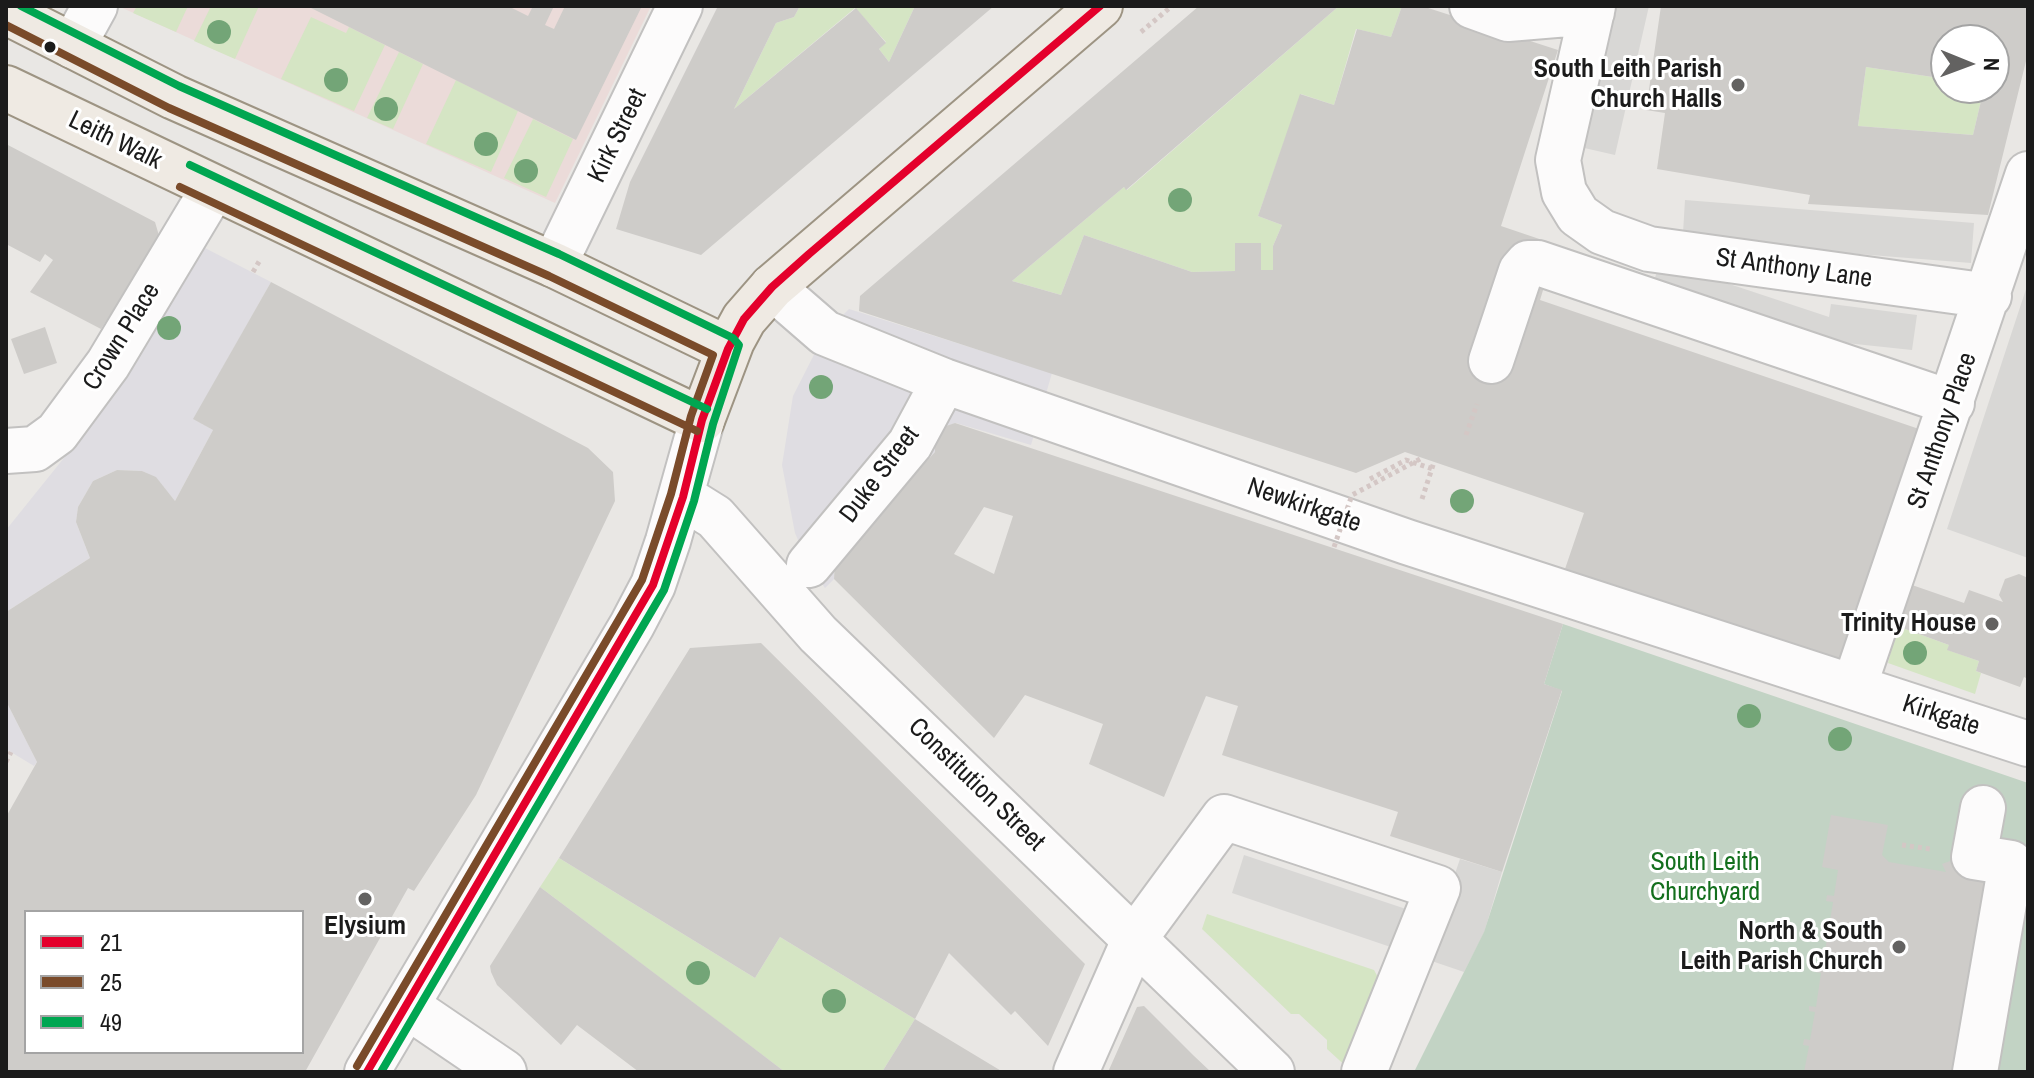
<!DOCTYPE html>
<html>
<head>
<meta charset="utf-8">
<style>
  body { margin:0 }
  #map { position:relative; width:2034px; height:1078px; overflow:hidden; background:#e9e7e4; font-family:"Archivo Narrow",sans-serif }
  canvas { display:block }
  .frame { position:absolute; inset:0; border:8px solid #1b1b1b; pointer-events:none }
  .legend { position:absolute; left:24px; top:910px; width:280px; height:144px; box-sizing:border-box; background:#fff; border:2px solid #a4a4a4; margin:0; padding:10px 14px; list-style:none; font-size:24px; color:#1b1b1b }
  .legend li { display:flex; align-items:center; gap:16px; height:40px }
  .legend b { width:40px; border:2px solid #a4a4a4 }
  .north { position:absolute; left:1930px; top:24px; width:80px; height:80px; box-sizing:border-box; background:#fff; border:2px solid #a4a4a4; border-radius:50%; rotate:91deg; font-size:22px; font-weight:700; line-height:32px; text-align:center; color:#1b1b1b }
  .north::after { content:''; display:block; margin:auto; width:28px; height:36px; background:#636261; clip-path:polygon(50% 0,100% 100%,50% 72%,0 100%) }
</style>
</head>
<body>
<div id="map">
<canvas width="2034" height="1078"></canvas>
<div class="frame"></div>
<ul class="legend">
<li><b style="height:10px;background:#e4002b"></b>21</li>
<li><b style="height:10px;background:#7a4b2a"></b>25</li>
<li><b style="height:10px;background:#00a651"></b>49</li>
</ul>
<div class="north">N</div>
</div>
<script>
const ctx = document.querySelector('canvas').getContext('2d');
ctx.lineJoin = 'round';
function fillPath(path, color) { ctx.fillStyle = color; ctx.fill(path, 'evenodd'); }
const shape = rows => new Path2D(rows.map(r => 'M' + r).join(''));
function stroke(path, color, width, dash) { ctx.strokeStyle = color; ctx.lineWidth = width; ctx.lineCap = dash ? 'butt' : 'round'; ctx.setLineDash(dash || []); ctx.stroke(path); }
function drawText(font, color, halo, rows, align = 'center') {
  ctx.font = font + ' "Archivo Narrow",sans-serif'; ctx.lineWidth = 6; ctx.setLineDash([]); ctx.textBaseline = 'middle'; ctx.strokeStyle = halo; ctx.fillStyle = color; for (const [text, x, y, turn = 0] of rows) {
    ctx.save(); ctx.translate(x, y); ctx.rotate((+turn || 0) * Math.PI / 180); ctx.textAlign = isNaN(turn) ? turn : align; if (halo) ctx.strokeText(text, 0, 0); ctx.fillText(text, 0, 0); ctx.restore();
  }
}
fillPath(shape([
  [1612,6,1649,6,1615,155,1580,147],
  [1685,200,1974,223,1971,263,1745,245,1683,233],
  [1660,261,1829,317,1831,304,1917,315,1912,350,1846,343,1655,278],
  [2028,283,2028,558,1947,529],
  [1244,855,1439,920,1460,859,1502,872,1484,933,1464,972,1232,893]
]), '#d8d7d5');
fillPath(shape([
  [118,6,651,6,555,203]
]), '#ebdbd9');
fillPath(shape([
  [137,6,188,6,176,32,133,13],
  [211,6,259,6,235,59,194,41],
  [800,6,915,6,889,62,879,49,886,42,855,8,734,109,776,23,794,17],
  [1339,6,1402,6,1391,37,1356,29,1334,105,1301,94,1258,216,1282,225,1273,246,1273,270,1261,270,1261,243,1235,243,1235,271,1192,272,1084,235,1061,295,1012,281,1124,187,1127,190],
  [311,17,346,33,349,27,385,45,354,111,281,79],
  [399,52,423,64,393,129,367,118],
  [1866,67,1946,79,1946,88,1984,88,1973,135,1858,126],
  [456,80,518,111,491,172,426,144],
  [533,119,573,139,546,197,504,178],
  [1897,626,1949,645,1948,650,1979,661,1976,671,1981,673,1975,694,1888,663],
  [559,858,755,978,780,937,915,1019,882,1072,785,1072,540,887],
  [1207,914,1374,970,1382,985,1350,1070,1327,1049,1327,1040,1299,1014,1291,1014,1202,929]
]), '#d5e5c4');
fillPath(shape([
  [1563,624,2028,783,2028,1072,1414,1072,1484,932,1562,691,1544,684]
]), '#c2d3c4');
fillPath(shape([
  [205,248,271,282,194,419,213,430,175,501,156,478,142,471,117,470,93,481,78,507,76,522,90,558,6,612,6,530,96,418],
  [849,309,1052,373,1031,445,956,423,943,427,935,439,935,452,835,561,834,579,825,588,809,565,795,533,782,465,793,396,825,333],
  [6,701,37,762,34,766,6,749]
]), '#dfdde2');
fillPath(shape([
  [307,6,508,6,528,16,533,6,554,6,545,25,554,29,565,6,642,6,576,140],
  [718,6,800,6,794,17,776,23,734,109,856,8,886,43,879,49,889,62,915,6,994,6,701,255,616,229,630,182],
  [1199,6,1339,6,1126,190,1124,187,1012,281,1061,295,1084,235,1192,272,1235,271,1235,243,1261,243,1261,270,1273,270,1273,246,1282,225,1258,216,1300,94,1334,105,1357,29,1391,37,1402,6,1422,6,1558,50,1501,226,1846,343,1832,384,1544,287,1540,300,1919,429,1839,663,1565,569,1584,513,1405,452,1356,473,859,311,860,296],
  [1661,6,2028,6,2028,53,1988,215,1808,204,1810,195,1657,169,1665,113,1646,110],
  [1946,40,1994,40,1994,88,1984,88,1973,135,1858,126,1866,67,1946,79],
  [6,144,155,222,160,239,101,329,30,292,53,260,45,254,40,262,6,244],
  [271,282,588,448,613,472,615,501,476,795,414,891,408,888,305,1072,6,1072,6,817,37,762,6,701,6,612,90,558,76,522,78,507,93,481,117,470,142,471,156,477,175,501,213,430,193,419],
  [26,912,302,912,302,1052,26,1052],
  [45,327,57,363,24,374,11,339],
  [955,423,1563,624,1544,684,1562,690,1502,872,1390,836,1398,812,1222,755,1238,706,1206,696,1164,797,1089,764,1103,724,1025,695,994,738,834,579,835,561,935,452,935,439,943,427],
  [984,507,1013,516,994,574,954,554],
  [2019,574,2028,578,2028,679,2024,677,2020,687,1976,671,1979,661,1947,650,1949,645,1897,626,1912,585,1964,603,1969,590,2003,602,1999,595,2005,579],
  [761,643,1085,964,1048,1046,1015,1011,1011,1015,949,953,915,1019,780,937,755,978,559,858,690,648],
  [1831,815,1888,825,1882,855,1889,862,1946,872,1942,864,1950,861,1954,870,1986,876,1985,925,1978,917,1972,956,1979,957,1978,964,1971,963,1966,992,1973,993,1972,1000,1965,999,1961,1028,1962,1072,1804,1072,1809,1046,1803,1045,1804,1039,1810,1040,1815,1012,1809,1011,1809,1006,1816,1007,1821,973,1815,972,1816,967,1822,968,1827,939,1820,938,1822,932,1828,933,1833,902,1826,901,1827,895,1834,896,1838,870,1822,867],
  [540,887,726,1027,785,1072,639,1072,577,1025,561,1045,497,985,491,972,490,966],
  [1144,1006,1193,1055,1211,1072,1108,1072,1137,1007],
  [915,1019,1003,1072,882,1072]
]), '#ceccc9');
const minor = shape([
  [1472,6,1508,19,1592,12],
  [1593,6,1558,160,1564,192,1578,215,1602,232,1649,249,1989,296],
  [73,46,95,6],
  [554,265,680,6],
  [772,287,825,333,944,381,1407,542,2028,744],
  [1491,361,1521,271,1528,263,1538,263,1952,403],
  [6,451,35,449,57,433,108,364,213,189],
  [683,497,715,517,818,634,1272,1072],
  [809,565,910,444,944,381],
  [1854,687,2028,174],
  [407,1006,504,1072],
  [367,1072,632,625,653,585,668,541,702,420],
  [1076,1072,1135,938,1224,817,1438,888,1364,1072],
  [1975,1072,2011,863,1974,857,1983,808]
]);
const major = shape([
  [6,12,174,97,554,265,728,349],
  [6,88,702,420,732,341,744,319,772,287,1100,6]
]);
stroke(minor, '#c2c1c0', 48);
stroke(major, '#9d9483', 48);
stroke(shape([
  [1141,32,1172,6],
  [253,272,260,260],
  [1466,435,1477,404],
  [1370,479,1406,460,1433,469],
  [1422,499,1434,462],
  [6,762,11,752],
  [1902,845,1930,849]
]), '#d4c7c5', 5, [4, 4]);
stroke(minor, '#fcfbfb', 44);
stroke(major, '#efeae3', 44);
stroke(shape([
  [1334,547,1352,495,1422,458]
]), '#d4c7c5', 5, [4, 4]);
stroke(shape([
  [367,1072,653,585,683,497,702,420,728,349,744,319,772,287,809,254,1100,6]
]), '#e4002b', 8);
stroke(shape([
  [6,25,169,108,549,276,713,355,691,416,671,494,642,580,357,1066],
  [180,187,697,431]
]), '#7a4b2a', 8);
stroke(shape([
  [21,6,179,86,559,254,733,338,739,345,713,424,694,501,664,590,381,1072],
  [190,165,707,409]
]), '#00a651', 8);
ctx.fillStyle = '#73a577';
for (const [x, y] of [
  [219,32],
  [336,80],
  [386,109],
  [486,144],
  [526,171],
  [1180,200],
  [169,328],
  [821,387],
  [1462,501],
  [1915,653],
  [1749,716],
  [1840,739],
  [698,973],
  [834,1001]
]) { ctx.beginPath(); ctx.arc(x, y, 12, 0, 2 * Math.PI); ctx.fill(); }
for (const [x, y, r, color] of [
  [50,47,7,"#1b1b1b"],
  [1738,85,8,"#636261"],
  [1992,624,8,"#636261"],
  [365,899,8,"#636261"],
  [1899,947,8,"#636261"]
]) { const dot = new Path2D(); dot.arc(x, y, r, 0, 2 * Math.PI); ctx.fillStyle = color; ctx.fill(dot); stroke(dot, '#fff', 3); }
drawText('bold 26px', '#1b1b1b', '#fff', [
  ["South Leith Parish",1722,70],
  ["Church Halls",1722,100],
  ["Trinity House",1976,624],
  ["Elysium",365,927,"center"],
  ["North & South",1883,932],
  ["Leith Parish Church",1883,962]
], 'right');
drawText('26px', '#1b1b1b', '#fff', [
  ["Kirk Street",618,136,-64],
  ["Leith Walk",115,141,26],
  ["St Anthony Lane",1794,269,8],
  ["Crown Place",122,337,-58],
  ["St Anthony Place",1943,431,-71],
  ["Duke Street",880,475,-53],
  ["Newkirkgate",1304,506,19],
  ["Kirkgate",1941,716,18],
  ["Constitution Street",976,785,44]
]);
drawText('26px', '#136f1d', '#fff', [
  ["South Leith",1705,863],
  ["Churchyard",1705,893]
]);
</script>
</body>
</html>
